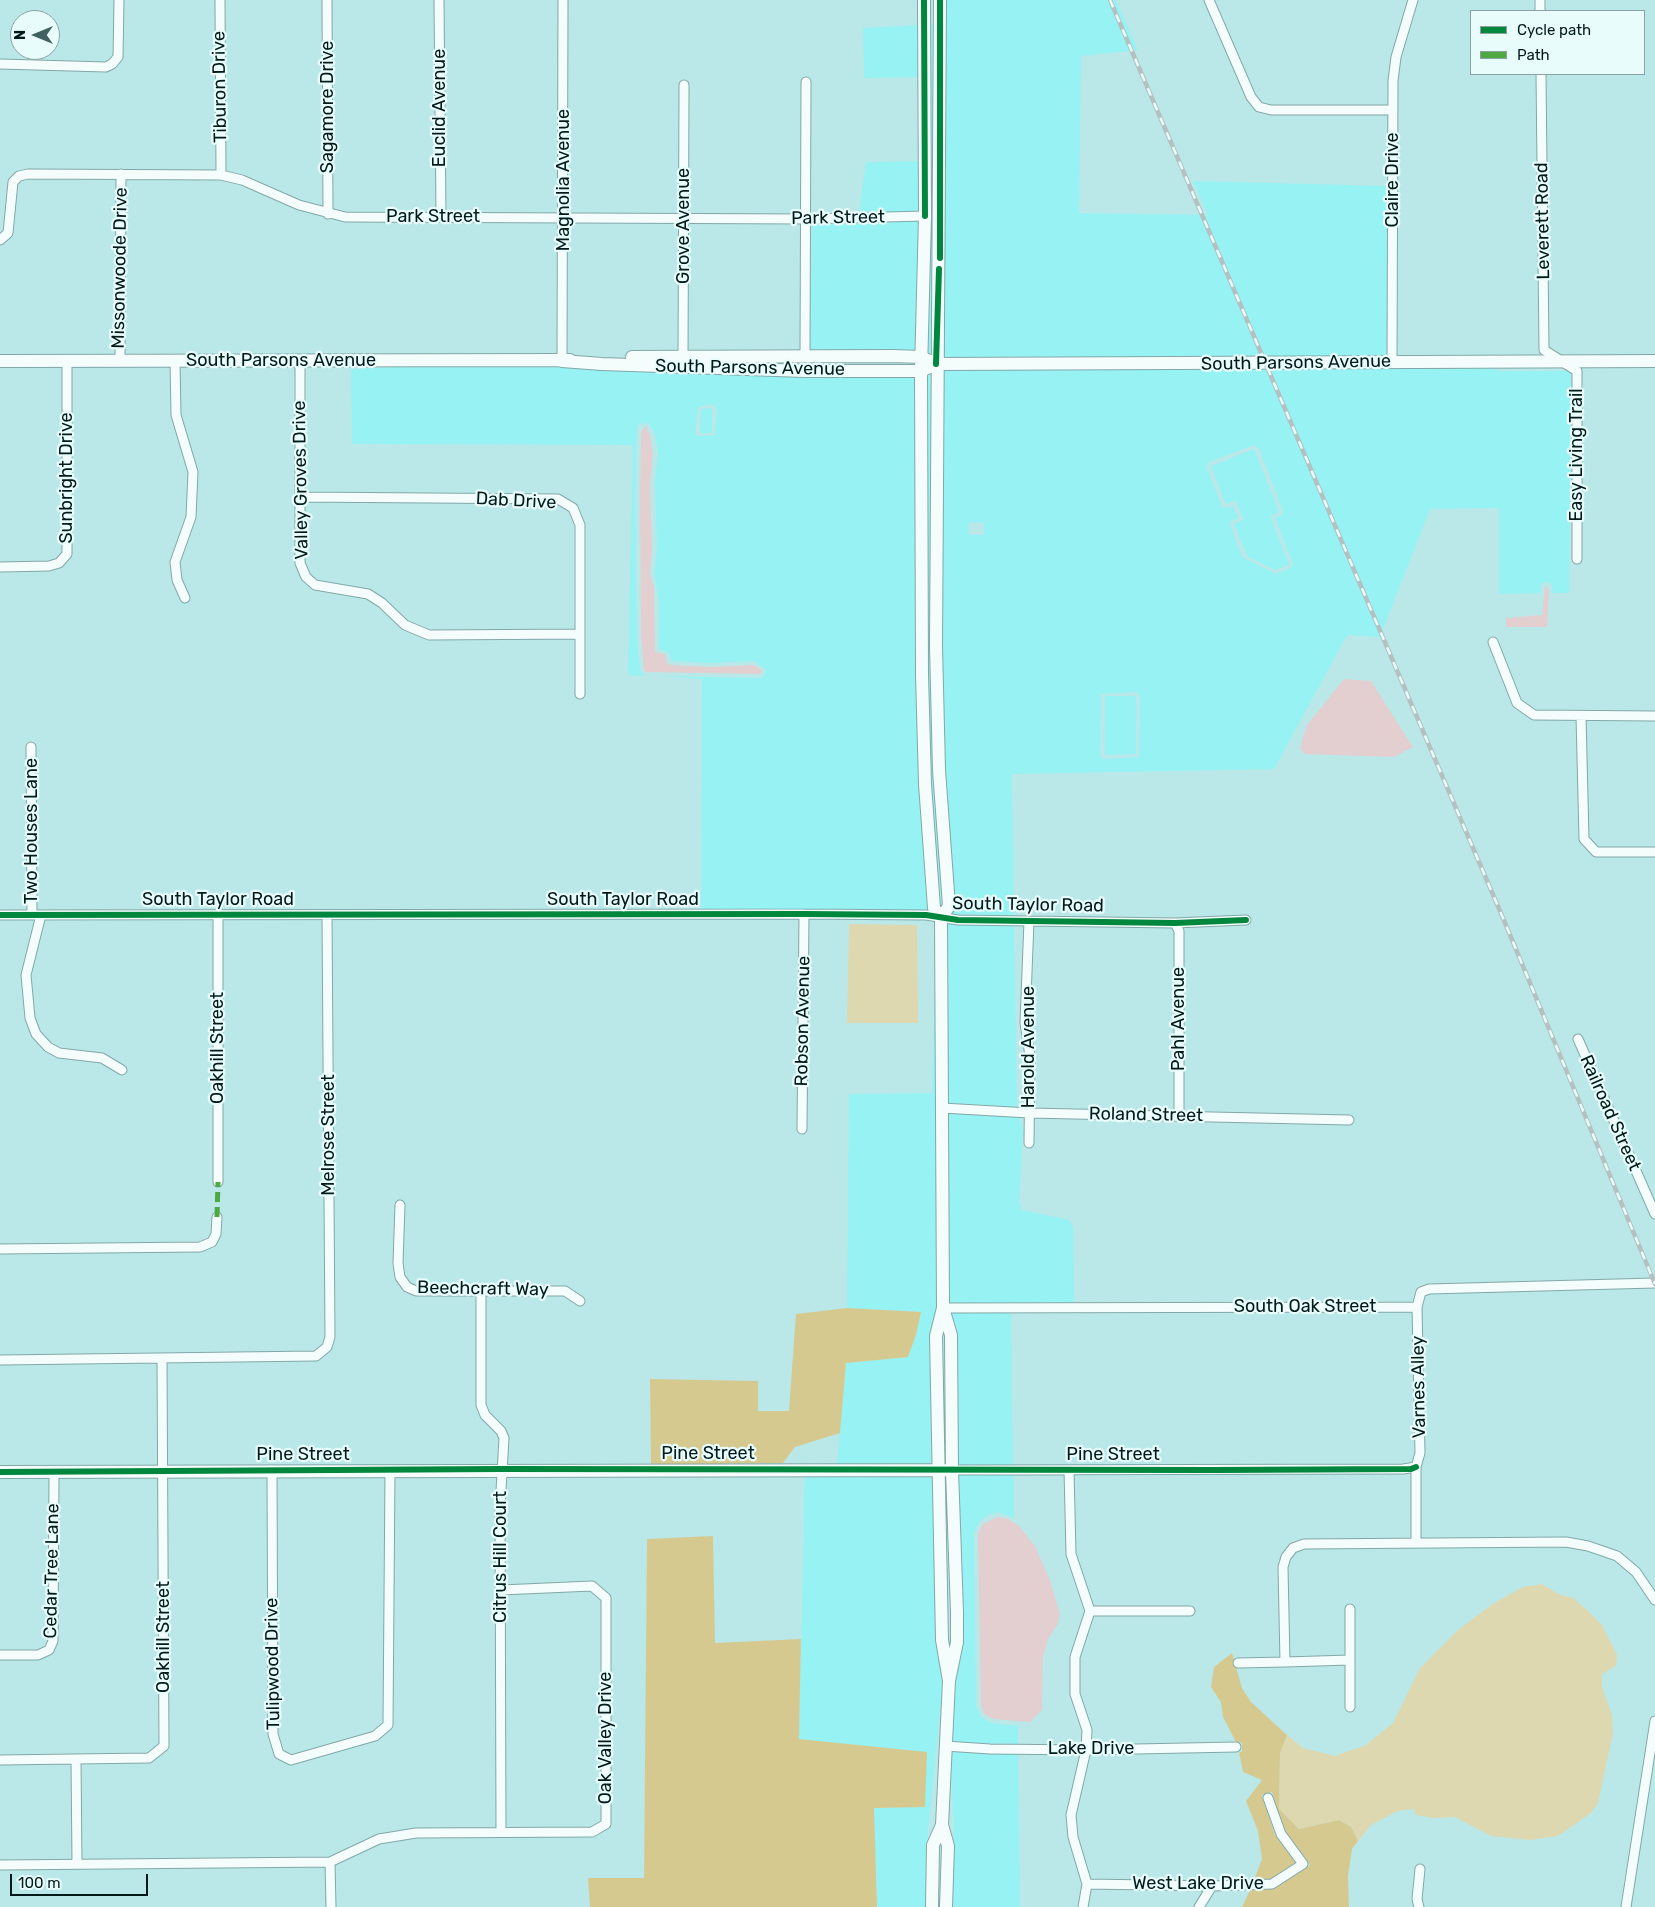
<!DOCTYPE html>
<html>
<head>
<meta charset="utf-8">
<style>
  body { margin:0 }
  #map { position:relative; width:1655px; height:1907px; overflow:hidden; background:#bae8e8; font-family:Rubik,sans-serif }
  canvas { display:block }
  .legend { position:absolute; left:1470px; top:10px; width:175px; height:65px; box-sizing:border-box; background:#e8fcfc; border:1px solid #8ca2a2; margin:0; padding:6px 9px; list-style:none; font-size:15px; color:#021a1a }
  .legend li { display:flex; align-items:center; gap:10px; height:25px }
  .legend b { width:25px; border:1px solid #8ca2a2 }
  .north { position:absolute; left:10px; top:10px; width:50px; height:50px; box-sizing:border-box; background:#e8fcfc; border:1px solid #8ca2a2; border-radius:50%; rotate:270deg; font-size:14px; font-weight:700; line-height:20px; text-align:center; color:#021a1a }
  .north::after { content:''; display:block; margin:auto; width:18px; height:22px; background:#426262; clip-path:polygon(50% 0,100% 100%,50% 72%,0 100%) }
  .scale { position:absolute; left:10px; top:1874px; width:138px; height:22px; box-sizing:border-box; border:2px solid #021a1a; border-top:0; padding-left:6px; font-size:15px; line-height:18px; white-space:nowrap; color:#021a1a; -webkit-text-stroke:4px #e8fcfc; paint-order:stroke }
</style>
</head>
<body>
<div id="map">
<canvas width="1655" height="1907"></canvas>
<ul class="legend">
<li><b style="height:6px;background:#00873e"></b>Cycle path</li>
<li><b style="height:6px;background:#4fa942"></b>Path</li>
</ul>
<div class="north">N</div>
<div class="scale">100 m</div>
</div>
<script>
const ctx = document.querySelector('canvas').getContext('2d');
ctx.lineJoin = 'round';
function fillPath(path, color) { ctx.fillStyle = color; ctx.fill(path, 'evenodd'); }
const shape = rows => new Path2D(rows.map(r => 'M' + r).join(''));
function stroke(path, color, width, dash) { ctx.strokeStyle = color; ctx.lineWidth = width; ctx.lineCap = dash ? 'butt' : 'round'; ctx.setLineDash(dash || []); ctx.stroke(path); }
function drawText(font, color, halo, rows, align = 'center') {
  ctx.font = font + ' Rubik,sans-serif'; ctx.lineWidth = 4.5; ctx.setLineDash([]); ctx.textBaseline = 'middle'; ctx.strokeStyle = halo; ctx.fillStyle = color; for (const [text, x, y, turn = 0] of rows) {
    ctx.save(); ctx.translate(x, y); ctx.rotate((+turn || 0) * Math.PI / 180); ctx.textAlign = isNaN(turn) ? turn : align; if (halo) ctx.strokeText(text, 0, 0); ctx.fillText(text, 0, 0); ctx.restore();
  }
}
fillPath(shape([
  [945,0,1116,0,1138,50,1081,56,1079,213,1208,215,1193,181,1387,186,1387,357,942,359,945,214],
  [934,23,934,269,931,356,927,354,929,24],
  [919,25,919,77,864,78,863,28],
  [919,161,919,212,859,213,866,162],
  [919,221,916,352,810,351,812,224],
  [445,365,557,365,916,375,930,910,701,910,702,679,659,676,760,678,764,676,766,670,754,661,709,663,672,661,668,652,659,649,659,602,654,573,657,549,655,482,658,454,655,434,648,423,639,424,637,431,635,498,637,638,640,670,645,676,628,675,633,445,352,444,351,369],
  [711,404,717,408,715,435,697,436,695,433,698,407],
  [1485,366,1500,371,1567,371,1571,373,1569,593,1553,593,1552,585,1548,582,1542,583,1540,593,1499,594,1499,508,1430,509,1380,637,1347,635,1274,769,1012,774,1014,916,950,914,954,905,945,770,942,676,942,369,1265,369],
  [1254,445,1259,448,1283,511,1282,515,1275,518,1293,564,1291,568,1276,574,1242,557,1230,525,1231,521,1238,518,1233,506,1226,508,1222,507,1206,466,1209,462],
  [971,522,984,523,984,535,969,535,968,525],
  [1136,692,1140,696,1139,757,1103,759,1100,755,1101,694],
  [931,371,931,672,943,904,941,908,931,784,928,674,926,373],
  [712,408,712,433,700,433,701,409],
  [1254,449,1279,512,1270,516,1289,565,1275,570,1247,556,1234,524,1244,520,1236,500,1226,504,1211,466],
  [1105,696,1136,696,1136,754,1105,755],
  [936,922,938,1308,930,1336,932,1465,837,1465,846,1363,908,1357,916,1335,921,1312,847,1308,849,1094,932,1093],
  [947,923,1014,926,1017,1107,948,1103],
  [948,1113,1020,1117,1023,1132,1019,1202,1022,1210,1069,1220,1073,1227,1074,1302,949,1303],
  [950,1312,1011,1312,1013,1466,957,1466],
  [805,1474,932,1475,936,1578,943,1681,928,1830,926,1907,877,1907,874,1808,925,1807,799,1739],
  [957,1475,1014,1475,1014,1518,998,1512,988,1515,979,1522,974,1533,976,1705,981,1717,991,1723,1018,1726,1018,1744,951,1742],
  [950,1751,1018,1754,1020,1907,952,1907,954,1830]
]), '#97f2f3');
fillPath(shape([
  [849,924,917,925,918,1023,847,1023],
  [1542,1584,1558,1594,1573,1598,1588,1611,1602,1625,1617,1655,1616,1666,1602,1674,1602,1687,1612,1715,1613,1733,1598,1803,1591,1813,1558,1836,1530,1840,1491,1836,1455,1817,1432,1818,1416,1815,1414,1809,1398,1811,1371,1825,1358,1841,1351,1827,1339,1820,1299,1829,1279,1809,1280,1753,1287,1735,1303,1748,1335,1756,1366,1745,1393,1723,1420,1668,1458,1630,1494,1603,1523,1587]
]), '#ded8b1');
fillPath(shape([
  [847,1308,921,1312,916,1335,908,1357,846,1363,840,1433,795,1447,783,1463,651,1465,650,1379,758,1381,758,1411,789,1411,796,1314],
  [713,1536,715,1643,801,1639,799,1739,927,1752,925,1807,874,1808,877,1907,590,1907,588,1878,644,1878,647,1539],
  [1232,1653,1242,1688,1251,1702,1287,1735,1280,1753,1279,1809,1299,1829,1339,1820,1351,1827,1358,1841,1352,1849,1348,1876,1349,1907,1242,1907,1250,1890,1275,1888,1310,1865,1285,1832,1272,1792,1262,1795,1275,1835,1296,1863,1270,1880,1254,1880,1262,1859,1258,1831,1246,1801,1262,1780,1243,1772,1239,1752,1242,1752,1242,1743,1236,1742,1223,1717,1221,1702,1211,1687,1214,1667]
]), '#d6c990');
fillPath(shape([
  [646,426,650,436,653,455,650,483,652,549,650,574,654,588,655,652,665,654,667,663,671,665,709,667,754,665,762,670,760,674,646,672,644,670,641,638,640,499,641,431],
  [1545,586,1549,589,1547,627,1506,627,1506,618,1542,615],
  [1344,679,1371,681,1413,747,1394,757,1304,754,1300,748,1307,725],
  [997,1517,1006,1518,1018,1525,1035,1546,1050,1580,1060,1614,1058,1624,1049,1637,1043,1657,1042,1710,1030,1722,993,1719,984,1714,981,1705,978,1533,983,1524]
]), '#e3cfd0');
const street = shape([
  [220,0,221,175],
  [327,0,328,214],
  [439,0,441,217],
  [1209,0,1251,97,1259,107,1271,110,1393,110],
  [1540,0,1540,11],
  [0,64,106,67,112,64,118,57,119,0],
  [1541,74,1544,350,1577,371,1577,559],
  [0,240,8,233,13,182,19,176,28,174,221,175,242,180,299,205,345,217,806,219,925,216],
  [805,355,806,82],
  [120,361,121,174],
  [175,361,176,415,193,472,191,517,175,562,177,580,185,598],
  [300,361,300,563,306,577,315,585,368,594,382,603,405,625,429,635,580,634],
  [562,361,563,0],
  [683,362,684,85],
  [1392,362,1393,81,1396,57,1413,0],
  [299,497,558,499,573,508,580,525,580,694],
  [0,567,49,566,59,563,67,554,67,361],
  [1493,642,1517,703,1534,715,1655,716],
  [1581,716,1584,839,1596,852,1655,852],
  [31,747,32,915],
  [0,915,804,914,926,915,958,920,1029,921,1175,923,1246,920],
  [41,915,26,975,30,1018,36,1034,48,1047,59,1053,102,1058,122,1070],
  [218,915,218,1182],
  [1175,923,1179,931,1179,1115],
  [1578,1039,1655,1214],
  [942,1108,1029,1113,1349,1120],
  [802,1129,804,914],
  [1029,1143,1030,1056,1025,1023,1029,921],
  [400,1205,398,1263,400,1277,407,1287,416,1291,565,1291,580,1301],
  [0,1249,200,1247,212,1242,216,1234,217,1217],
  [481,1291,481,1405,485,1415,501,1431,504,1438,500,1508,501,1831],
  [943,1308,1417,1307],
  [0,1360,316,1356,327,1347,330,1337,327,915],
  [272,1470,273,1734,279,1754,291,1760,375,1736,388,1725,390,1470],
  [952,1470,1403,1469,1416,1467],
  [1069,1470,1071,1554,1090,1611,1075,1657,1075,1694,1087,1730,1086,1750,1071,1815,1073,1837,1087,1884,1083,1907],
  [1416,1542,1416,1467,1420,1453,1417,1307,1421,1292,1429,1289,1655,1283],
  [1350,1609,1350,1660,1285,1662,1283,1567,1286,1557,1293,1548,1304,1544,1566,1542,1588,1546,1617,1556,1636,1572,1655,1600],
  [1090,1611,1190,1611],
  [0,1655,38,1655,49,1650,53,1641,54,1472],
  [1238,1663,1285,1662],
  [1350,1707,1350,1660],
  [945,1746,990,1749,1086,1750,1236,1747],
  [0,1760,149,1758,164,1746,162,1358],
  [76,1760,77,1864],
  [330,1862,331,1907],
  [0,1865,330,1862,379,1839,416,1833,592,1832,606,1824,606,1598,592,1586,501,1590],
  [1087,1884,1212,1886,1272,1884,1303,1864,1281,1834,1268,1798],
  [1199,1907,1212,1886],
  [1419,1907,1417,1899,1420,1869],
  [1626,1907,1655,1721]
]);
const secondary = shape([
  [924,0,925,216,921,371,922,675,925,784,934,908,941,918],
  [940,0,936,646,939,770,949,906,941,918,943,1308,936,1336,942,1640,949,1681],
  [632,357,893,356,921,357,936,364],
  [0,361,570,360],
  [562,361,602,364,805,371,921,371,936,364,1655,361],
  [943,1308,951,1335,952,1470,957,1612,957,1642,949,1681,942,1825,948,1846,946,1907],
  [0,1472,952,1470],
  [932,1907,933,1845,942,1825]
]);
stroke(street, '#82a8a8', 11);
stroke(secondary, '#82a8a8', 14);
stroke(street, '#f5fcfc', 9);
stroke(secondary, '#f5fcfc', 12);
const rail = shape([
  [1110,0,1503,918,1655,1284]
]);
stroke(rail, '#b5c0c0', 4.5);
stroke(rail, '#e8fcfc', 2.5, [8]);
stroke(shape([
  [217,1217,218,1182]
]), '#4fa942', 5, [10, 5]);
stroke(shape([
  [924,0,925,216],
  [940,0,940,258],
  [936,364,939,269],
  [0,915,804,914,926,915,958,920,1029,921,1175,923,1246,920],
  [0,1472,501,1469,1215,1470,1411,1469,1416,1467]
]), '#00873e', 6);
drawText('18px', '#021a1a', '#e8fcfc', [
  ["Tiburon Drive",220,87,-91],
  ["Sagamore Drive",328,107,-90],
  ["Euclid Avenue",440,108,-90],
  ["Magnolia Avenue",564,180,-90],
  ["Claire Drive",1393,180,-90],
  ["Park Street",433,217],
  ["Park Street",838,218,-1],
  ["Leverett Road",1543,221,-91],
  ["Grove Avenue",684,226,-90],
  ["Missonwoode Drive",120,268,-89],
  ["South Parsons Avenue",281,361],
  ["South Parsons Avenue",1296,363,-1],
  ["South Parsons Avenue",750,368,1],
  ["Easy Living Trail",1577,455,-90],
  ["Sunbright Drive",67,478,-90],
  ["Valley Groves Drive",301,480,-91],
  ["Dab Drive",516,501,3],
  ["Two Houses Lane",32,831,-90],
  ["South Taylor Road",218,900],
  ["South Taylor Road",623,900],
  ["South Taylor Road",1028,905,1],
  ["Pahl Avenue",1179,1019,-90],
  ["Robson Avenue",803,1021,-89],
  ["Harold Avenue",1029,1047,-90],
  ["Oakhill Street",218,1048,-90],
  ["Railroad Street",1610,1113,66],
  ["Roland Street",1146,1115,1],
  ["Melrose Street",329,1135,-90],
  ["Beechcraft Way",483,1289,1],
  ["South Oak Street",1305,1307],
  ["Varnes Alley",1419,1387,-91],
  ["Pine Street",708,1454],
  ["Pine Street",303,1455],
  ["Pine Street",1113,1455],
  ["Citrus Hill Court",501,1557,-90],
  ["Cedar Tree Lane",52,1571,-89],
  ["Oakhill Street",164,1637,-90],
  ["Tulipwood Drive",273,1664,-91],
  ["Oak Valley Drive",606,1738,-90],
  ["Lake Drive",1091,1749],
  ["West Lake Drive",1198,1884]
]);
</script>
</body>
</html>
